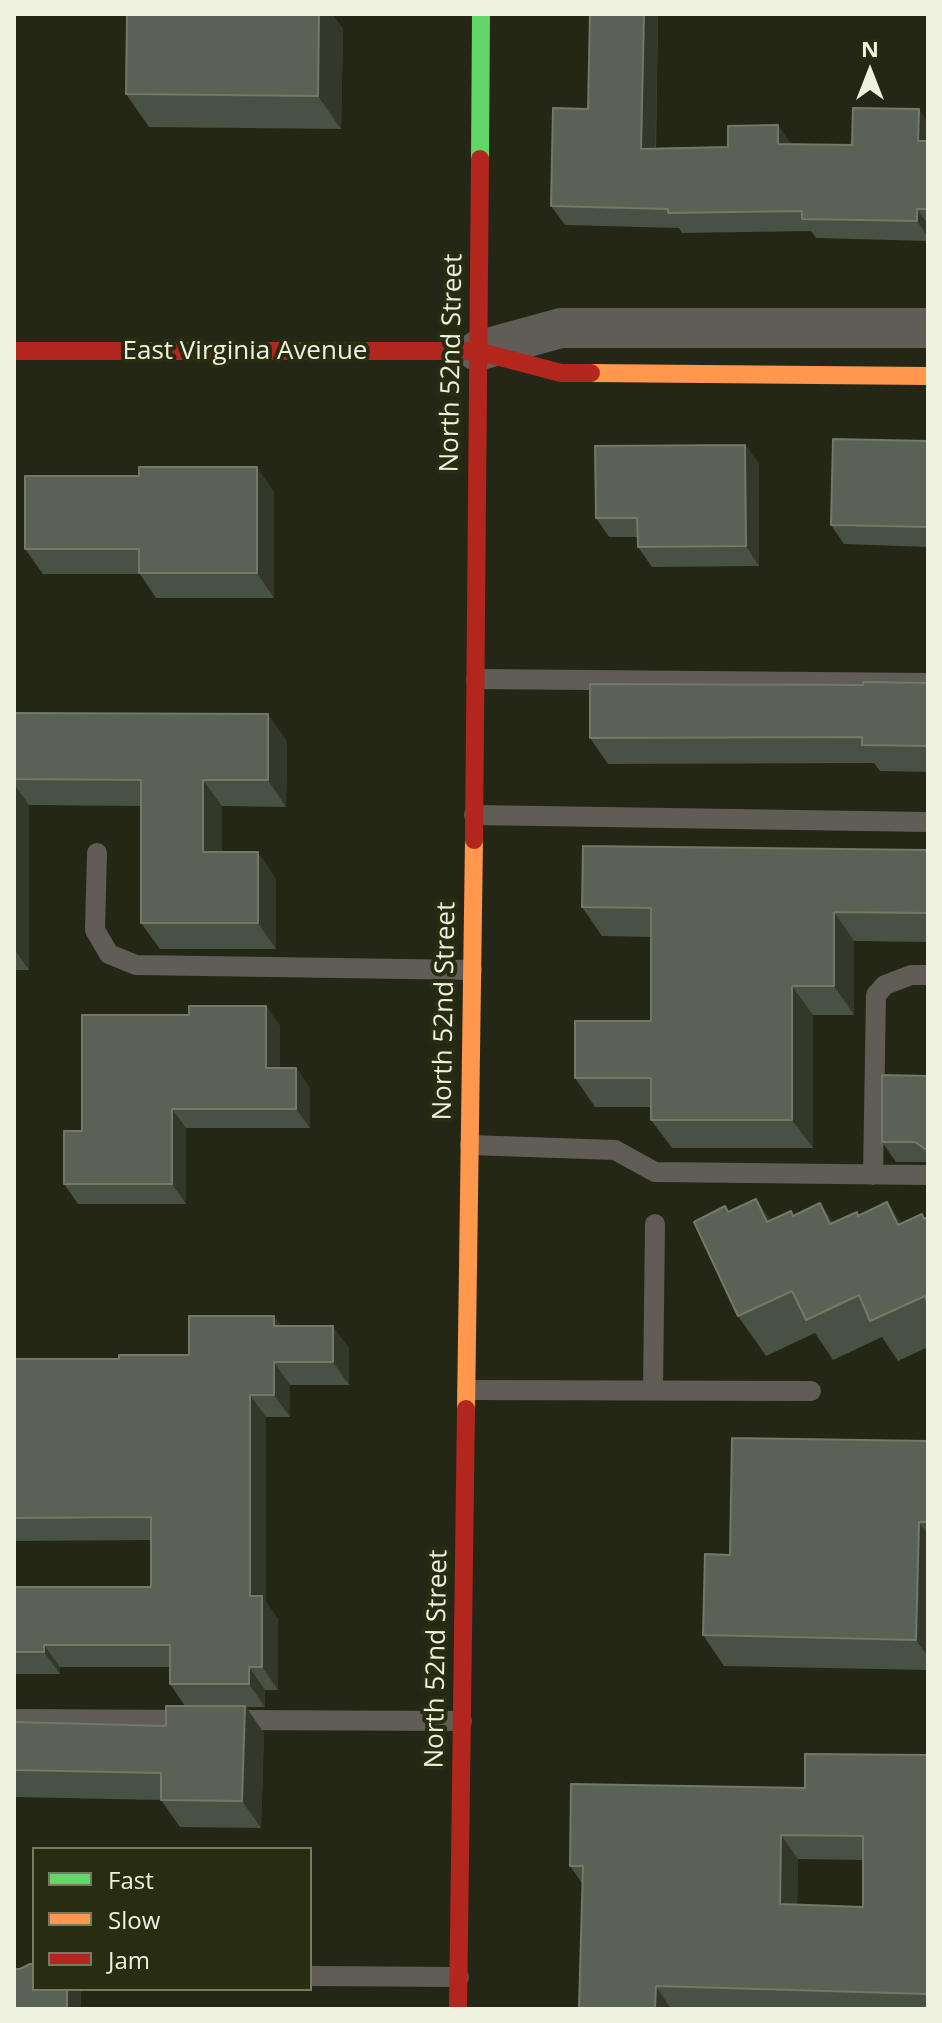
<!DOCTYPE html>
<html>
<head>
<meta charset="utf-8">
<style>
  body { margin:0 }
  #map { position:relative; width:942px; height:2023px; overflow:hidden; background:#242616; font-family:"Open Sans",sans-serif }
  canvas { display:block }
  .frame { position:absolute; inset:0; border:16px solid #eef1e0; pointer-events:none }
  .legend { position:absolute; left:32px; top:1847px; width:280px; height:144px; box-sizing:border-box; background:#282c10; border:2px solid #777b63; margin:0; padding:10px 14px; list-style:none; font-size:24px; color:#eef1e0 }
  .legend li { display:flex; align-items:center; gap:16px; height:40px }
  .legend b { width:40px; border:2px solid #777b63 }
  .north { position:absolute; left:830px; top:32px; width:80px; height:80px; -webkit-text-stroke:6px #282c10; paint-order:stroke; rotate:0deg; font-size:22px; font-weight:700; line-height:32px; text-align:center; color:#eef1e0 }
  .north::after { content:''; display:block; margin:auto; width:28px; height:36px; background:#eef1e0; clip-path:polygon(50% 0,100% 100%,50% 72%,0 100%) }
</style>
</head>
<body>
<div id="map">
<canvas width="942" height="2023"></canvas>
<div class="frame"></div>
<ul class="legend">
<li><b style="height:10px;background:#63d668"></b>Fast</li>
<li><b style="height:10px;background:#ff974d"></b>Slow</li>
<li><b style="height:10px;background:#b3261e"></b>Jam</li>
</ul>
<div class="north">N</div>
</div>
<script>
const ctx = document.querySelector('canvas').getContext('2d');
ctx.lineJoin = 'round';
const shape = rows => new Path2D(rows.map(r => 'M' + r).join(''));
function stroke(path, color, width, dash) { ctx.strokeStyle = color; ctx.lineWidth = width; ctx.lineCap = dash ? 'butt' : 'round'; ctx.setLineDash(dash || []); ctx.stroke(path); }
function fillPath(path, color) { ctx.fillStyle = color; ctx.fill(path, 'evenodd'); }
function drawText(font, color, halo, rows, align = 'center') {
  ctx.font = font + ' "Open Sans",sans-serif'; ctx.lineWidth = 8; ctx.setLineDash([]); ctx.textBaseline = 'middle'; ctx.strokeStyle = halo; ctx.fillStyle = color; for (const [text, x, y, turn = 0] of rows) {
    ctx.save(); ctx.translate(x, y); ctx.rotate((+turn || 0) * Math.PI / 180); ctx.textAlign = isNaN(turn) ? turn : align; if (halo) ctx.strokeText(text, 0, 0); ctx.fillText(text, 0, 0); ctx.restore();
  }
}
stroke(shape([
  [476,679,928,683],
  [474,815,928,822],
  [97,853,95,930,109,954,136,965,472,970],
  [470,1145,615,1150,655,1172,928,1175],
  [873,1175,876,995,885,985,911,975,928,975],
  [467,1390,811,1391],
  [653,1390,655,1224],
  [14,1719,194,1720],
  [230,1720,462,1721],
  [310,1976,459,1977]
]), '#5f5d55', 20);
stroke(shape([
  [477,351,561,328,928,328]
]), '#5f5d55', 40);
stroke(shape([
  [480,159,481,14]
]), '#63d668', 18);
stroke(shape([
  [591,373,928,376],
  [466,1409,474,840]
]), '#ff974d', 18);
stroke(shape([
  [14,351,477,351,561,373,591,373],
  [474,840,480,159],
  [458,2009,466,1409]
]), '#b3261e', 18);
fillPath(shape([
  [127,14,332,14,343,29,341,129,149,127,126,94],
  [658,14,656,148,728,147,791,144,852,145,928,122,928,241,816,238,811,231,682,233,679,228,565,225,551,206,588,109],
  [928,441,928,547,844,544,831,525],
  [745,445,759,464,759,566,652,567,638,547,638,537,609,537,596,518],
  [274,492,274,598,156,598,140,574,43,574,25,549],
  [928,683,928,772,880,771,874,763,608,764,590,738,863,685],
  [14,713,287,741,286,807,222,806,222,852,276,879,276,949,160,949,141,923,141,806,29,805,29,970,14,970],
  [928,850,928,942,854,941,854,1015,813,1015,813,1148,672,1148,651,1120,651,1107,595,1107,575,1078,651,1021,651,937,602,936,582,907],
  [266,1006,280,1026,280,1068,296,1068,310,1088,310,1128,186,1128,186,1204,78,1204,64,1184,189,1015],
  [928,1076,928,1162,896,1162,882,1142],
  [729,1211,771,1220,791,1211,794,1216,834,1222,857,1212,859,1216,902,1223,928,1217,928,1347,898,1361,882,1337,833,1360,815,1333,766,1356,738,1316],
  [281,1326,349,1348,349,1385,290,1385,290,1417,266,1417,266,1602,278,1619,278,1690,265,1690,265,1707,246,1707,264,1733,261,1828,180,1827,161,1800,14,1797,14,1722,166,1726,185,1706,170,1684,170,1667,60,1667,60,1674,14,1674,14,1587,151,1587,151,1540,14,1541,14,1359,119,1359,189,1355],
  [928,1441,928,1670,724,1666,703,1635,730,1555],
  [928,1755,928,2009,579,2009,582,1883,570,1866,805,1788],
  [798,1859,863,1860,863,1907,797,1905]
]), '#495044');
fillPath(shape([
  [319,14,332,14,343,29,341,129,318,96],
  [644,14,658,14,655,168,641,149],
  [919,109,928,122,928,155,918,141],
  [778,125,792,145,778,144],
  [917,209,928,224,928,237,917,221],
  [745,445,759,464,759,566,746,546],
  [257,467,274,492,274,598,257,573],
  [268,714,287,741,286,807,268,780],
  [203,780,222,806,222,879,203,852],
  [14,784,29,805,29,970,14,949],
  [258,852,276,879,276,949,258,923],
  [834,912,854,941,854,1015,834,986],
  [792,986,813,1015,813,1148,792,1120],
  [266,1006,280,1026,280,1088,266,1068],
  [296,1068,310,1088,310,1128,296,1109],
  [172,1109,186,1128,186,1204,172,1184],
  [756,1199,784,1238,767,1222],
  [887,1202,915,1242,898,1225],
  [820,1203,848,1243,830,1224],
  [274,1316,290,1338,274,1326],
  [333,1326,349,1348,349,1385,333,1362],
  [274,1362,290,1385,290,1417,274,1395],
  [250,1395,266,1417,266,1602,278,1619,278,1690,262,1667,250,1596],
  [919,1522,928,1535,928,1657,916,1640],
  [44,1645,60,1667,60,1674,44,1652],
  [249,1667,265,1690,265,1707,249,1684],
  [245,1706,264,1733,261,1828,242,1801],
  [781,1835,798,1859,797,1929,780,1904],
  [656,1986,671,2009,655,2009],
  [67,1989,81,1989,81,2009,67,2009]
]), '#33382a');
const building = shape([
  [127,14,319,14,318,96,126,94,127,14],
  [590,14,644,14,641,149,728,147,728,126,778,125,778,144,852,145,853,108,919,109,918,141,928,141,928,209,917,209,917,221,802,219,802,211,668,213,668,209,551,206,553,108,588,109,590,14],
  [833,439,928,441,928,527,831,525,833,439],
  [745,445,746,546,638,547,637,518,596,518,595,446,745,445],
  [139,467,257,467,257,573,139,573,139,549,25,549,25,476,139,476,139,467],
  [863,682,928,683,928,746,862,745,862,737,590,738,590,684,863,685,863,682],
  [14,713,268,714,268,780,203,780,203,852,258,852,258,923,141,923,141,780,14,779,14,713],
  [583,846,928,850,928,913,834,912,834,986,792,986,792,1120,651,1120,651,1078,575,1078,575,1021,651,1021,651,908,582,907,583,846],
  [189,1006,266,1006,266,1068,296,1068,296,1109,172,1109,172,1184,64,1184,64,1131,82,1131,82,1015,189,1015,189,1006],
  [882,1075,928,1076,928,1149,925,1149,915,1142,882,1142,882,1075],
  [756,1199,767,1222,791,1211,793,1216,820,1203,830,1224,857,1212,858,1216,887,1202,898,1225,922,1214,924,1219,928,1217,928,1303,925,1296,870,1321,859,1295,806,1320,792,1291,738,1316,694,1222,725,1206,728,1212,756,1199],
  [189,1316,274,1316,274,1326,333,1326,333,1362,274,1362,274,1395,250,1395,250,1596,262,1596,262,1667,249,1667,249,1684,170,1684,170,1645,44,1645,44,1652,14,1652,14,1587,151,1587,151,1517,14,1518,14,1359,119,1359,119,1355,189,1355,189,1316],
  [732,1438,928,1441,928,1522,919,1522,916,1640,703,1635,705,1554,730,1555,732,1438],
  [166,1706,245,1706,242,1801,161,1800,161,1773,14,1770,14,1722,166,1726,166,1706],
  [805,1754,928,1755,928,1994,656,1986,655,2009,579,2009,583,1866,570,1866,571,1784,805,1788,805,1754],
  [781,1835,863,1836,863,1907,780,1904,781,1835],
  [30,1964,34,1964,34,1989,67,1989,67,2009,14,2009,14,1969,20,1969,30,1964]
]);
fillPath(building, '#5b6155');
stroke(building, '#72786a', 2);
drawText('26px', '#eef1e0', '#282c10', [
  ["East Virginia Avenue",245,352],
  ["North 52nd Street",452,363,-89],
  ["North 52nd Street",445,1011,-89],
  ["North 52nd Street",437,1659,-89]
]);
</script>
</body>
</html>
